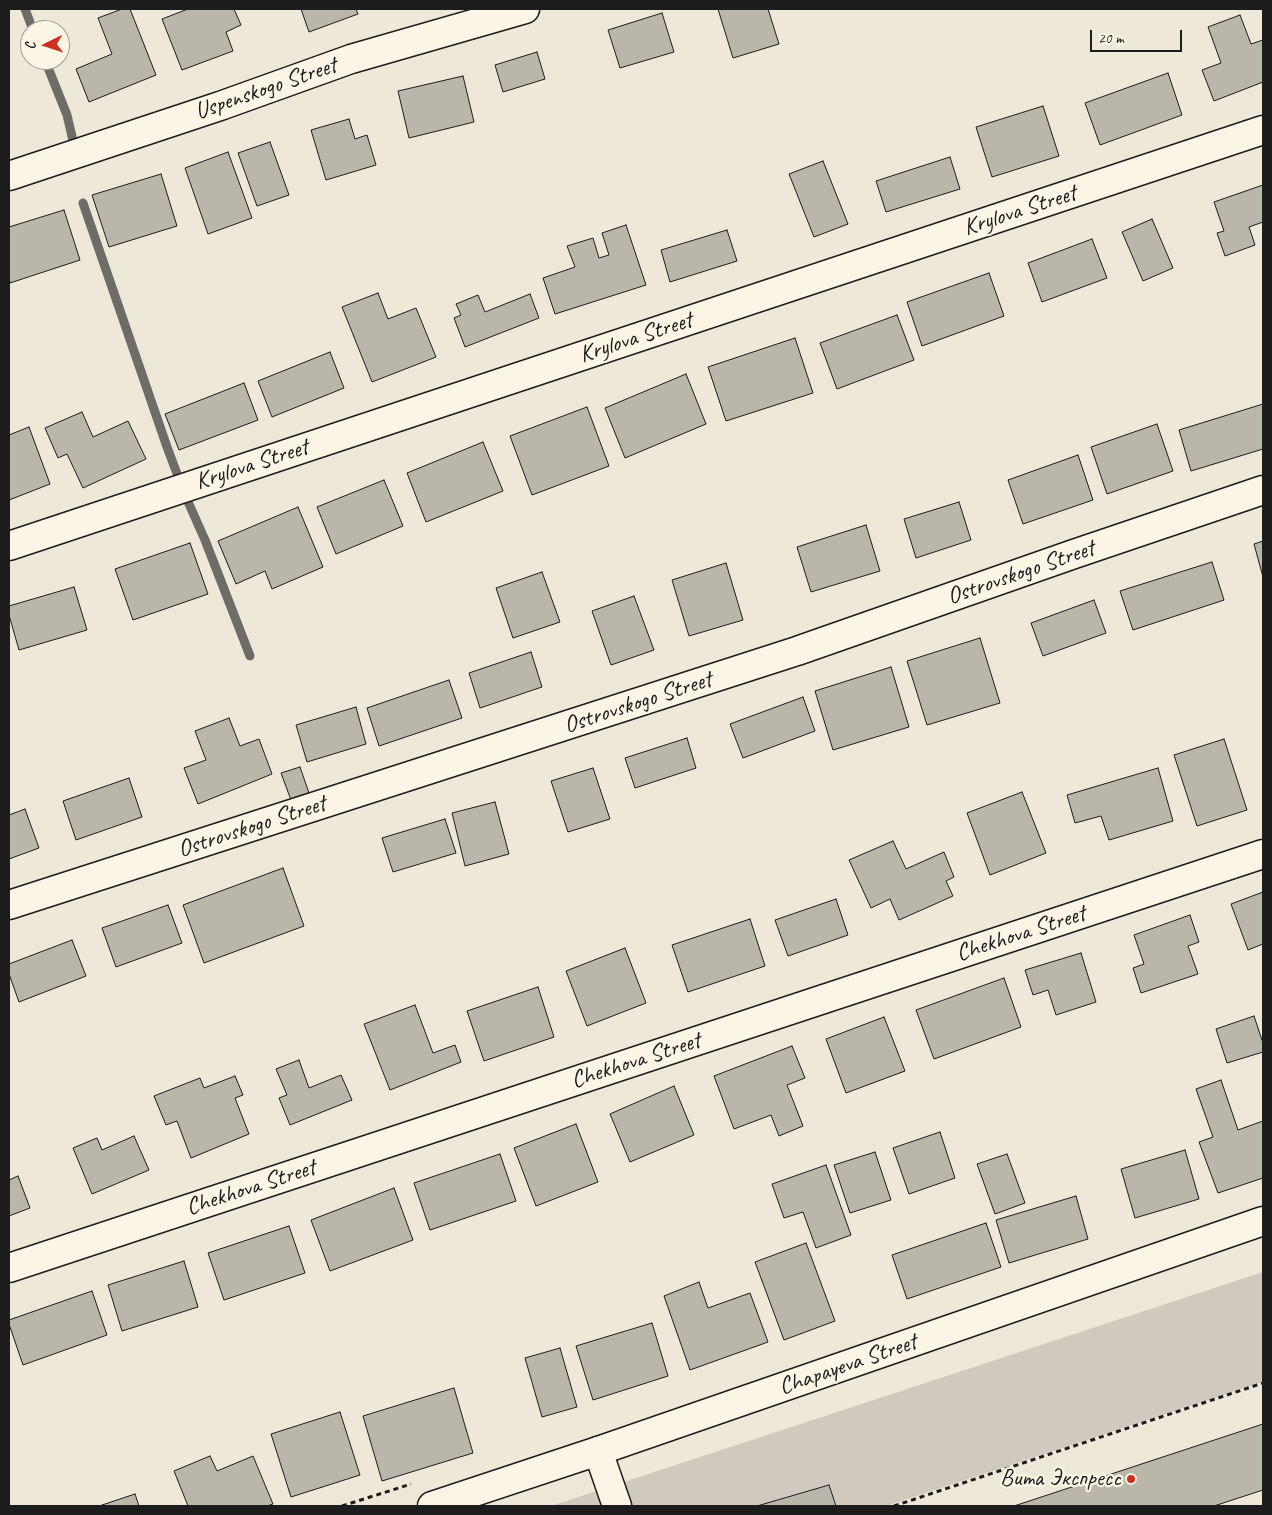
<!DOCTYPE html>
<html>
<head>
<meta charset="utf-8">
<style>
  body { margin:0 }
  #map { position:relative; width:1272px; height:1515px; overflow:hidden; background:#eee8d9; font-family:Caveat,sans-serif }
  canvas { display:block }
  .frame { position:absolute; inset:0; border:10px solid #1c1c1c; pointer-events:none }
  .north { position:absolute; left:20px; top:20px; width:50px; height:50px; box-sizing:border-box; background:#fcf5e5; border:1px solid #a29e95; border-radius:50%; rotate:266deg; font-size:14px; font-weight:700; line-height:20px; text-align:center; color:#1c1c1c }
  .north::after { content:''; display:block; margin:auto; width:18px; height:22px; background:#c8321e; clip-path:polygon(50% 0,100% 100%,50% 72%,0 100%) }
  .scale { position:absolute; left:1090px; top:30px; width:92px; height:22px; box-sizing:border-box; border:2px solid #1c1c1c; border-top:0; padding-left:6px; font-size:15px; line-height:18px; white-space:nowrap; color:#1c1c1c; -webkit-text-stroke:4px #fcf5e5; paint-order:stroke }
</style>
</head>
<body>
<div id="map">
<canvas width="1272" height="1515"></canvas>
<div class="frame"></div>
<div class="north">С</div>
<div class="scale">20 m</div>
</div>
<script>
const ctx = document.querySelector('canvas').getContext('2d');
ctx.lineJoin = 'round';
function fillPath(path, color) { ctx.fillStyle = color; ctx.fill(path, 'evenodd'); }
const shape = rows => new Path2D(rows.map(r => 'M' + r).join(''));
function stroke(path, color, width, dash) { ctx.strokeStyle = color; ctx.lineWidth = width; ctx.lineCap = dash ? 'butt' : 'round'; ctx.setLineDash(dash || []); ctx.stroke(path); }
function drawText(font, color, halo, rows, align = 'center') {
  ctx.font = font + ' Caveat,sans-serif'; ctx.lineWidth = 4.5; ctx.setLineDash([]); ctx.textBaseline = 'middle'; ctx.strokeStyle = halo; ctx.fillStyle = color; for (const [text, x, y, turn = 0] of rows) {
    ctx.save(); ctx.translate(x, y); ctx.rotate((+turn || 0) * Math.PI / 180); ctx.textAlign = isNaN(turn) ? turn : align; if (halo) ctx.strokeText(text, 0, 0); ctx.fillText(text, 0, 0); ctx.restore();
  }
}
fillPath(shape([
  [1263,1272,1263,1382,886,1506,551,1506]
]), '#cfcabd');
stroke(shape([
  [25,9,33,30],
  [45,60,67,115,74,145],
  [83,203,167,447,185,495,205,540,250,656]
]), '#6f6c67', 9);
const building = shape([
  [122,9,130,9,156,75,89,102,76,69,112,54,98,18,122,9],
  [188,9,234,9,241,25,226,32,233,51,182,70,162,19,188,9],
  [301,9,356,9,358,14,309,32,301,9],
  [718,9,768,9,779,44,733,58,718,9],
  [662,13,674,52,620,68,608,30,662,13],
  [1240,15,1251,44,1263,40,1263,82,1214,101,1202,70,1221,63,1208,27,1240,15],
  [537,52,545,79,503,92,495,65,537,52],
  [1168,73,1182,115,1100,145,1085,103,1168,73],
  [463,76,474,122,409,138,398,91,463,76],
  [1043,106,1059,156,992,177,976,127,1043,106],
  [349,119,355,139,367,135,376,165,326,180,311,130,349,119],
  [270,142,289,195,257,206,238,153,270,142],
  [228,152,252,218,208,234,185,168,228,152],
  [950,157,960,189,886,212,876,181,950,157],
  [823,161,848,224,814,237,789,174,823,161],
  [161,174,177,226,109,247,92,195,161,174],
  [1263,185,1263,222,1249,227,1255,245,1225,256,1217,233,1224,231,1214,202,1263,185],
  [64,210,80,260,10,283,9,277,9,227,64,210],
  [1152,219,1173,268,1143,281,1122,232,1152,219],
  [626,225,646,285,555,314,543,278,575,267,567,246,593,238,599,258,609,255,602,233,626,225],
  [727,230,737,261,670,282,661,250,727,230],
  [1092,239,1107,278,1042,302,1028,263,1092,239],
  [989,273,1004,316,922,346,907,302,989,273],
  [378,293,388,319,416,308,436,357,372,382,342,307,378,293],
  [530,294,539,318,465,347,454,318,461,315,456,304,478,295,485,312,530,294],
  [897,315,914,360,837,389,820,343,897,315],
  [795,338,813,393,726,421,708,367,795,338],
  [330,352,344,388,272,417,258,381,330,352],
  [686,374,706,424,625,458,605,408,686,374],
  [244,383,258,420,179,450,165,414,244,383],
  [1263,404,1263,449,1191,471,1179,430,1263,404],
  [587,407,609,466,532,495,510,436,587,407],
  [82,412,93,437,128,421,146,459,83,488,67,454,58,458,45,428,82,412],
  [1157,424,1173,471,1107,494,1091,447,1157,424],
  [29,427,50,484,9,500,9,435,29,427],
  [483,442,503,491,426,522,407,473,483,442],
  [1078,455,1093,500,1023,524,1008,480,1078,455],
  [384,480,403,526,336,554,317,507,384,480],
  [959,502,971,540,916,558,904,519,959,502],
  [298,507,323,567,272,589,265,571,236,584,218,541,298,507],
  [866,525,880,571,811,592,797,547,866,525],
  [1263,541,1263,577,1254,544,1263,541],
  [190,543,208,594,133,620,115,569,190,543],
  [1212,562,1224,600,1133,630,1120,591,1212,562],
  [726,563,743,620,689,636,672,580,726,563],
  [542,572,560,622,513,638,496,588,542,572],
  [74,587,87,630,19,650,9,615,9,606,74,587],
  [634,596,654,650,611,665,592,611,634,596],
  [1094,600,1106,633,1043,656,1031,623,1094,600],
  [980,638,1000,703,927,725,907,661,980,638],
  [531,652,542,687,480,708,469,673,531,652],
  [891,667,909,727,833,750,815,691,891,667],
  [449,680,462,718,379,746,367,708,449,680],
  [803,697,815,731,743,758,730,724,803,697],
  [356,707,366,744,307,762,296,725,356,707],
  [229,718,240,746,259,739,272,774,198,804,184,768,206,760,195,731,229,718],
  [687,738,696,768,635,788,625,758,687,738],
  [1224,739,1247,810,1197,826,1174,755,1224,739],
  [300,767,309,793,291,800,281,773,300,767],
  [593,768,610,819,568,832,551,781,593,768],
  [1158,768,1173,821,1109,840,1101,816,1075,823,1067,795,1158,768],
  [129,778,142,817,76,840,63,801,129,778],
  [1022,792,1046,853,990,875,967,813,1022,792],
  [495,802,509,854,465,866,452,813,495,802],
  [25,809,39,848,9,859,9,815,25,809],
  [445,819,456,853,393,872,382,838,445,819],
  [893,841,906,869,944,852,954,877,946,881,953,896,899,920,890,899,871,908,849,860,893,841],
  [283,868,304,926,204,963,183,905,283,868],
  [1263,892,1263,944,1248,950,1231,904,1263,892],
  [836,899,848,935,788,956,775,920,836,899],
  [168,905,182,943,116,967,102,928,168,905],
  [1190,915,1199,942,1188,946,1198,974,1141,993,1133,968,1144,964,1134,935,1190,915],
  [750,919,765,966,688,992,672,945,750,919],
  [72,940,86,976,19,1002,9,974,9,964,72,940],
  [625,948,646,1003,587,1026,566,971,625,948],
  [1081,953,1096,1002,1056,1015,1048,990,1033,995,1025,970,1081,953],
  [1004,978,1021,1027,934,1059,916,1010,1004,978],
  [538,987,554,1037,484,1061,467,1011,538,987],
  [415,1005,433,1053,455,1045,461,1062,390,1090,364,1024,415,1005],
  [1254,1016,1263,1043,1263,1052,1227,1063,1216,1029,1254,1016],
  [884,1017,905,1071,846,1093,826,1039,884,1017],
  [792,1046,805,1078,787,1085,803,1126,779,1136,771,1115,734,1129,714,1076,792,1046],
  [299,1060,309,1088,341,1075,352,1100,290,1125,279,1098,287,1095,276,1069,299,1060],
  [235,1076,243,1095,235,1098,249,1134,191,1158,177,1121,166,1125,154,1096,200,1078,204,1088,235,1076],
  [1221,1080,1238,1130,1263,1121,1263,1178,1218,1193,1199,1142,1213,1137,1196,1089,1221,1080],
  [674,1086,694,1135,630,1162,610,1114,674,1086],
  [576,1124,598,1182,536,1206,514,1148,576,1124],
  [940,1132,955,1178,909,1194,893,1148,940,1132],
  [134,1136,149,1170,92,1194,73,1148,97,1138,102,1150,134,1136],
  [1185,1150,1199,1199,1135,1218,1121,1169,1185,1150],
  [875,1152,891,1200,850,1213,834,1165,875,1152],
  [500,1154,516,1201,430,1230,414,1183,500,1154],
  [1007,1154,1025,1203,995,1214,977,1164,1007,1154],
  [826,1165,851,1235,816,1248,803,1212,784,1218,772,1184,826,1165],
  [18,1176,30,1208,9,1216,9,1180,18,1176],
  [394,1188,413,1240,330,1271,311,1220,394,1188],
  [1076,1196,1088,1239,1009,1263,996,1220,1076,1196],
  [986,1223,1001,1267,907,1299,892,1255,986,1223],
  [289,1226,305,1273,224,1300,208,1253,289,1226],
  [806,1243,835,1321,784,1340,755,1262,806,1243],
  [184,1261,198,1307,122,1331,108,1285,184,1261],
  [699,1282,708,1308,750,1293,768,1342,690,1370,664,1296,699,1282],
  [92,1291,107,1335,23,1365,9,1324,9,1320,92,1291],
  [652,1323,668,1376,593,1400,576,1346,652,1323],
  [560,1348,577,1407,542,1417,525,1358,560,1348],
  [454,1388,473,1453,382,1481,363,1416,454,1388],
  [340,1412,360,1475,291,1497,271,1434,340,1412],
  [1263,1424,1263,1490,1214,1506,1014,1506,1263,1424],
  [210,1456,217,1471,253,1456,273,1504,267,1506,188,1506,174,1471,210,1456],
  [829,1485,836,1506,757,1506,829,1485],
  [135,1494,139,1506,99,1506,135,1494]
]);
fillPath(building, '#bab6aa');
stroke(building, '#1c1c1c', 1);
const minor = shape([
  [9,176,220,106,351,59,525,9],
  [9,546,1263,130],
  [9,905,797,651,1074,554,1263,490],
  [9,1268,1263,854],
  [598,1451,617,1506]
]);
const tertiary = shape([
  [432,1506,598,1451,1263,1221]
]);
stroke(minor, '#1c1c1c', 31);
stroke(tertiary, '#1c1c1c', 31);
stroke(shape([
  [342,1506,411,1484],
  [894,1506,1263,1383]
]), '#1c1c1c', 3, [5, 4]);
stroke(minor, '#fcf5e5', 28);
stroke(tertiary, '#fcf5e5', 28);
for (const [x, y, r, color] of [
  [1131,1479,5,"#c8321e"]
]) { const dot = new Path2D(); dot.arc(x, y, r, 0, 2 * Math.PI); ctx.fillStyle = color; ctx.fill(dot); stroke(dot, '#fcf5e5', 2); }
drawText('24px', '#1c1c1c', '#fcf5e5', [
  ["Uspenskogo Street",266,89,-19],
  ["Krylova Street",1020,211,-18],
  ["Krylova Street",636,338,-18],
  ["Krylova Street",252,465,-18],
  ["Ostrovskogo Street",1021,573,-19],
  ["Ostrovskogo Street",638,703,-18],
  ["Ostrovskogo Street",252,827,-18],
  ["Chekhova Street",1021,934,-18],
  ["Chekhova Street",636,1061,-18],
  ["Chekhova Street",251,1188,-18],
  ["Chapayeva Street",848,1365,-19]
]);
drawText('24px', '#1c1c1c', '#fcf5e5', [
  ["Вита Экспресс",1121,1479]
], 'right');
</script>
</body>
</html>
